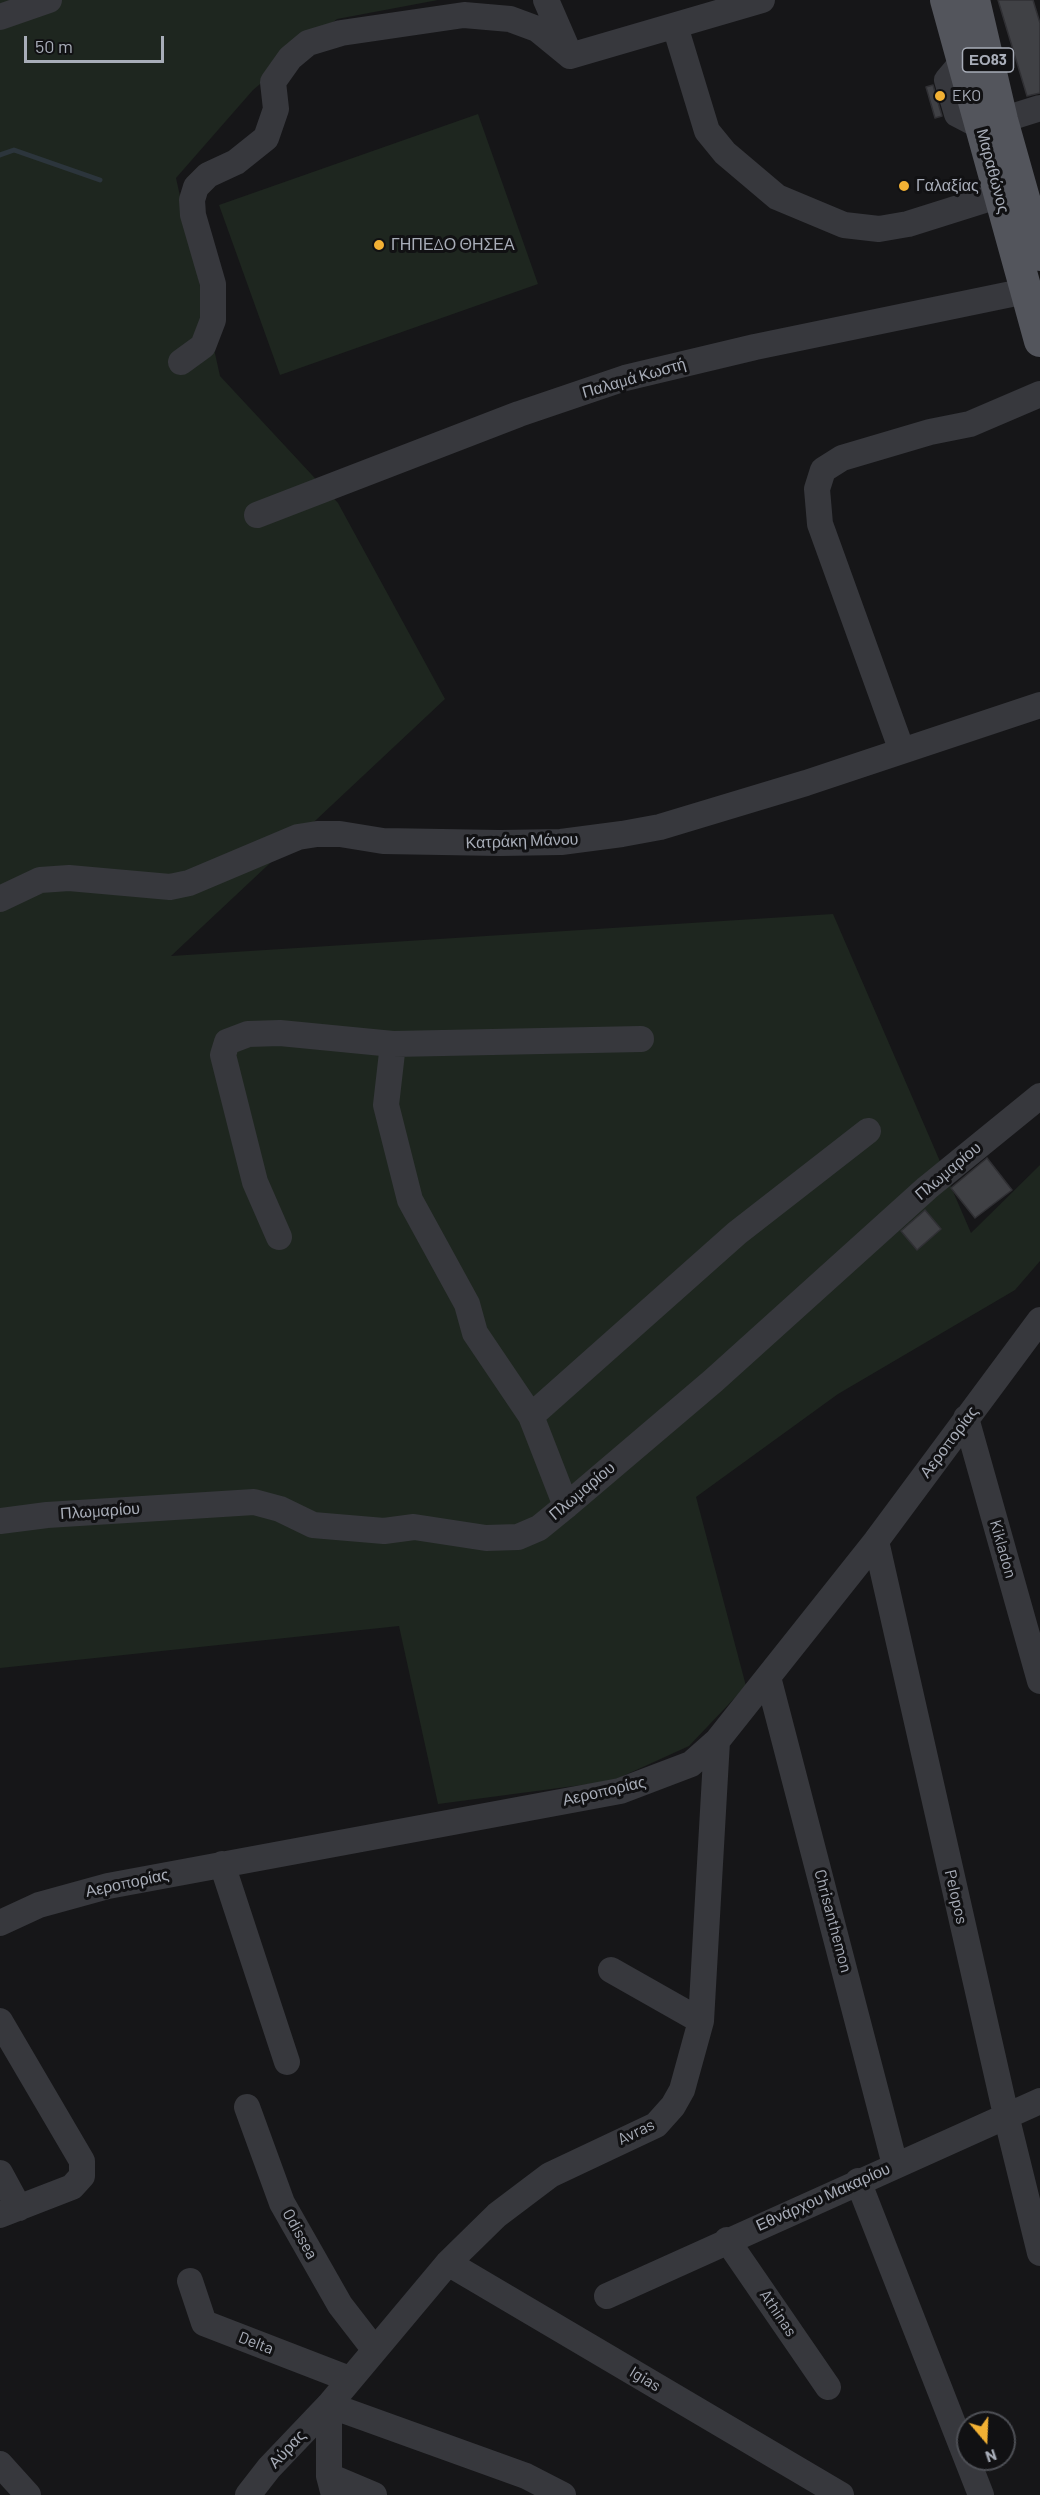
<!DOCTYPE html>
<html>
<head>
<meta charset="utf-8">
<style>
  body { margin:0 }
  #map { position:relative; width:1040px; height:2495px; overflow:hidden; background:#161618; font-family:Barlow,sans-serif }
  canvas { display:block }
  .north { position:absolute; left:956px; top:2411px; width:60px; height:60px; box-sizing:border-box; background:#111113; border:2px solid #4d4f55; border-radius:50%; rotate:161deg; font-size:16px; font-weight:700; line-height:24px; text-align:center; color:#a8adb8 }
  .north::after { content:''; display:block; margin:auto; width:21px; height:27px; background:#f2b134; clip-path:polygon(50% 0,100% 100%,50% 72%,0 100%) }
  .scale { position:absolute; left:24px; top:36px; width:140px; height:27px; box-sizing:border-box; border:3px solid #a8adb8; border-top:0; padding-left:8px; font-size:18px; line-height:21px; white-space:nowrap; color:#a8adb8; -webkit-text-stroke:4px #111113; paint-order:stroke }
</style>
</head>
<body>
<div id="map">
<canvas width="1040" height="2495"></canvas>
<div class="north">N</div>
<div class="scale">50 m</div>
</div>
<script>
const ctx = document.querySelector('canvas').getContext('2d');
ctx.lineJoin = 'round';
function fillPath(path, color) { ctx.fillStyle = color; ctx.fill(path, 'evenodd'); }
const shape = rows => new Path2D(rows.map(r => 'M' + r).join(''));
function stroke(path, color, width, dash) { ctx.strokeStyle = color; ctx.lineWidth = width; ctx.lineCap = dash ? 'butt' : 'round'; ctx.setLineDash(dash || []); ctx.stroke(path); }
function drawText(font, color, halo, rows, align = 'center') {
  ctx.font = font + ' Barlow,sans-serif'; ctx.lineWidth = 6; ctx.setLineDash([]); ctx.textBaseline = 'middle'; ctx.strokeStyle = halo; ctx.fillStyle = color; for (const [text, x, y, turn = 0] of rows) {
    ctx.save(); ctx.translate(x, y); ctx.rotate((+turn || 0) * Math.PI / 180); ctx.textAlign = isNaN(turn) ? turn : align; if (halo) ctx.strokeText(text, 0, 0); ctx.fillText(text, 0, 0); ctx.restore();
  }
}
fillPath(shape([
  [0,0,438,0,337,19,253,90,176,178,220,376,338,503,445,699,171,956,833,914,971,1233,1040,1165,1040,1261,1015,1290,838,1394,696,1497,746,1686,689,1746,612,1781,438,1804,399,1626,0,1668],
  [478,114,538,284,280,375,219,205]
]), '#1e261f');
stroke(shape([
  [0,155,14,150,100,180]
]), '#2c353c', 5);
const building = shape([
  [998,0,1033,0,1040,23,1040,93,1027,96,998,0],
  [933,85,942,116,935,118,926,87,933,85],
  [987,1158,1012,1190,975,1218,951,1188,987,1158],
  [925,1210,941,1229,917,1250,901,1231,925,1210]
]);
fillPath(building, '#404145');
stroke(building, '#303034', 1.5);
stroke(shape([
  [546,0,569,53],
  [0,17,49,0],
  [675,26,707,131,725,153,777,197,844,225,879,229,908,224,1000,195],
  [570,56,762,0],
  [963,61,947,80,957,114,980,126],
  [1002,120,1040,108],
  [181,362,203,346,213,320,213,284,193,215,192,200,196,187,208,175,236,162,266,138,276,109,273,82,290,58,308,43,341,33,464,15,510,19,537,29,570,56],
  [257,515,519,414,625,378,755,347,1026,291],
  [902,751,820,524,817,489,823,470,842,458,930,432,970,424,1040,394],
  [0,899,40,880,69,878,170,887,189,883,298,837,317,834,340,834,383,841,500,843,561,842,622,834,660,827,806,783,1040,705],
  [393,1044,386,1105,410,1200,467,1304,475,1333,531,1416,566,1506],
  [279,1237,255,1182,223,1055,227,1042,248,1034,280,1033,393,1044,641,1039],
  [531,1416,737,1233,868,1131],
  [966,1418,1040,1681],
  [0,1521,47,1515,254,1502,280,1509,313,1525,384,1531,414,1527,486,1538,518,1537,539,1528,566,1506,713,1381,927,1188,1040,1096],
  [876,1541,1006,2115,1040,2253],
  [768,1677,895,2165],
  [222,1864,287,2062],
  [0,1923,39,1905,108,1886,620,1791,691,1764,717,1741,876,1541,1040,1320],
  [611,1970,701,2021],
  [0,2021,82,2161,82,2176,72,2187,0,2215],
  [247,2107,282,2203,340,2305,374,2349],
  [0,2173,19,2208],
  [858,2181,981,2495],
  [727,2240,828,2387],
  [448,2263,841,2495],
  [190,2281,204,2323,349,2379],
  [607,2296,1040,2101],
  [329,2405,526,2476,563,2495],
  [329,2405,329,2476,334,2495],
  [0,2464,28,2495],
  [329,2476,374,2495],
  [248,2495,269,2468,329,2405,448,2263,497,2215,550,2175,656,2125,673,2106,682,2090,701,2021,717,1741]
]), '#37383d', 26);
stroke(shape([
  [946,0,1040,341],
  [974,0,1002,120,1040,255]
]), '#53555c', 32);
for (const [x, y, r, color] of [
  [940,96,6,"#f2b134"],
  [904,186,6,"#f2b134"],
  [379,245,6,"#f2b134"]
]) { const dot = new Path2D(); dot.arc(x, y, r, 0, 2 * Math.PI); ctx.fillStyle = color; ctx.fill(dot); stroke(dot, '#111113', 2); }
for (const [x, y, w] of [
  [988,60,51]
]) { const box = new Path2D(); box.roundRect(x - w / 2, y - 12, w, 24, 4.5); ctx.fillStyle = '#111113'; ctx.fill(box); stroke(box, '#a8adb8', 1.5); }
drawText('bold 15px', '#a8adb8', null, [
  ["ΕΟ83",988,60]
]);
drawText('16px', '#a8adb8', '#111113', [
  ["EKO",952,96],
  ["Γαλαξίας",916,186],
  ["ΓΗΠΕΔΟ ΘΗΣΕΑ",391,245]
], 'left');
drawText('16px', '#a8adb8', '#111113', [
  ["Μαραθώνος",993,171,75],
  ["Παλαμά Κωστή",634,378,-16],
  ["Κατράκη Μάνου",522,841,-2],
  ["Πλωμαρίου",948,1171,-40],
  ["Αεροπορίας",949,1442,-53],
  ["Πλωμαρίου",582,1491,-40],
  ["Πλωμαρίου",100,1511,-4],
  ["Kikladon",1003,1549,74],
  ["Αεροπορίας",604,1791,-13],
  ["Αεροπορίας",127,1883,-12],
  ["Pelopos",956,1897,77],
  ["Chrisanthemon",833,1921,75],
  ["Avras",636,2132,-26],
  ["Εθνάρχου Μακαρίου",823,2197,-24],
  ["Odissea",300,2234,61],
  ["Athinas",778,2313,56],
  ["Delta",256,2343,21],
  ["Igias",645,2379,31],
  ["Αύρας",287,2449,-47]
]);
</script>
</body>
</html>
